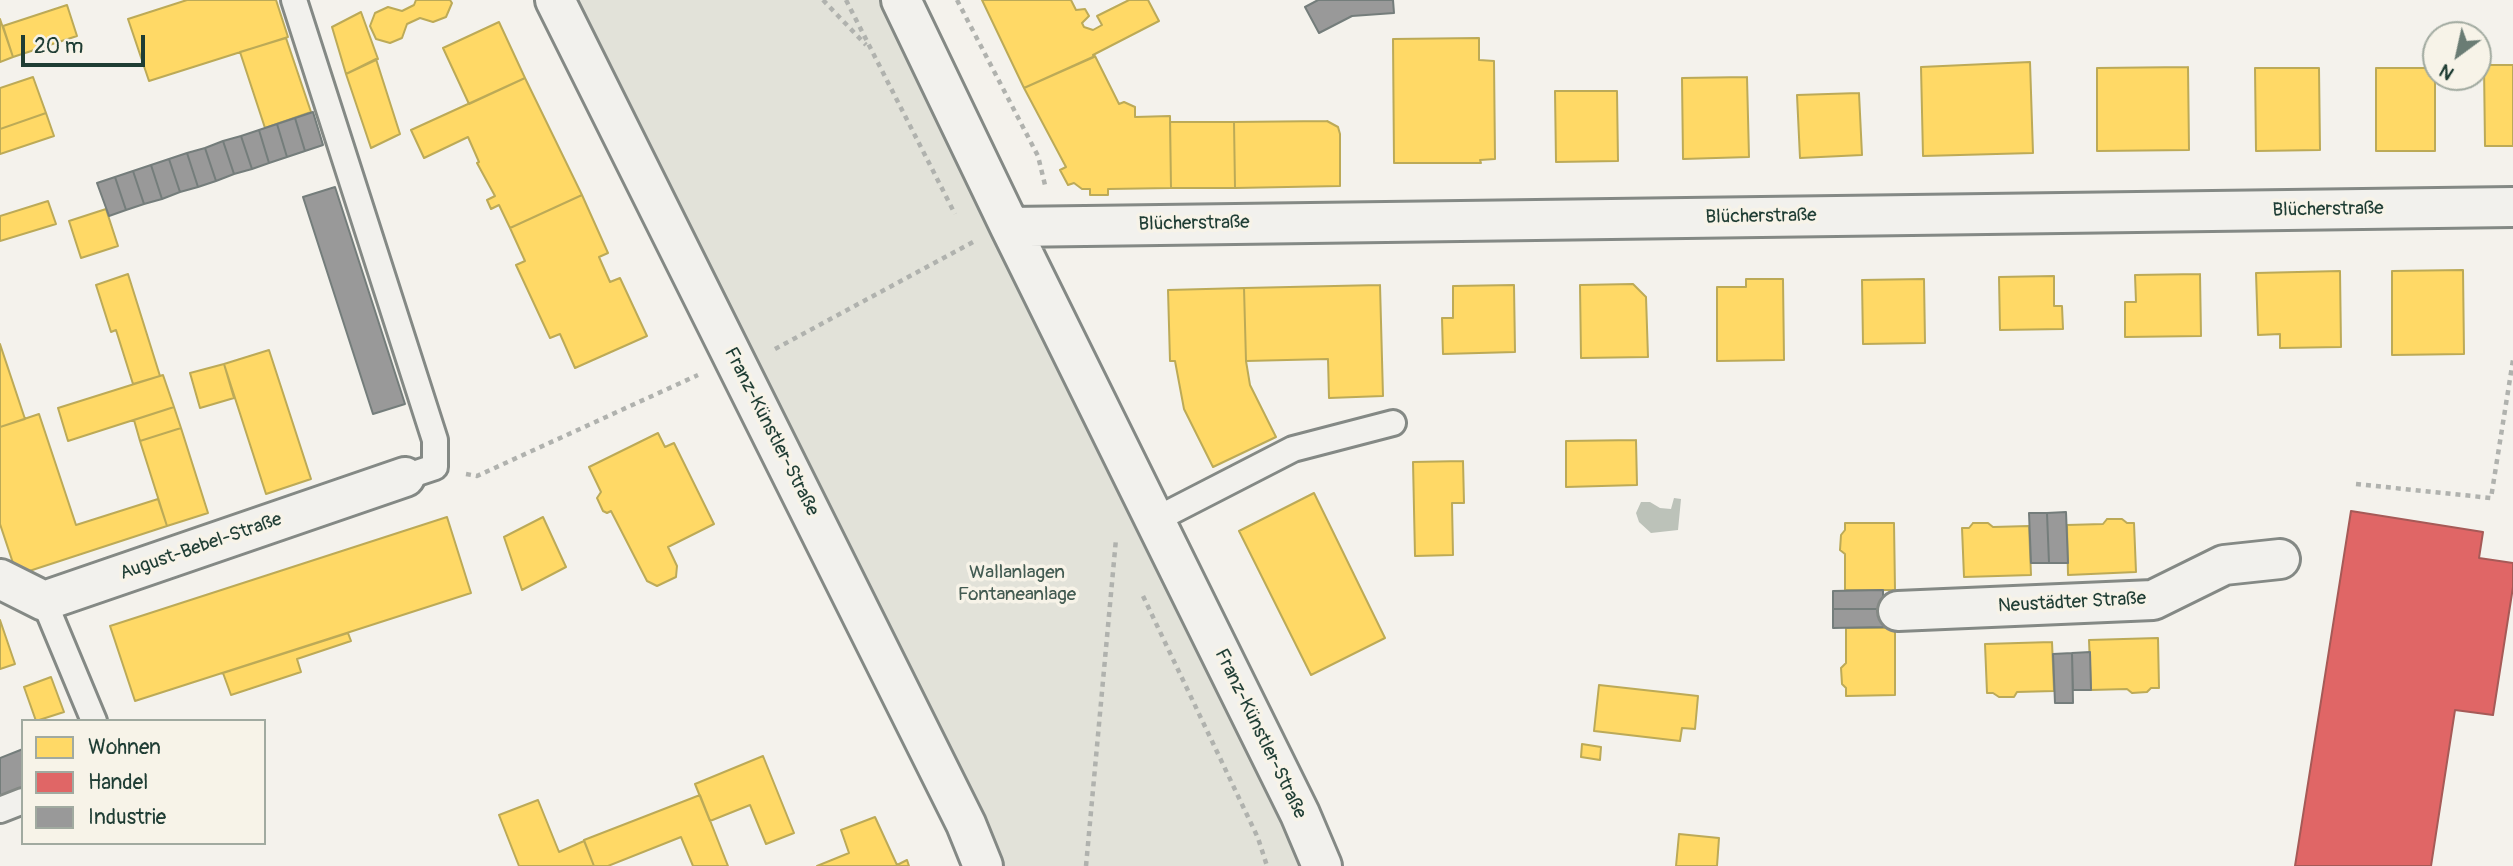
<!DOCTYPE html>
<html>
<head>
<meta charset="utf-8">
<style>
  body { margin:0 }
  #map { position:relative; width:2513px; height:866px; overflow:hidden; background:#f4f2ec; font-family:Pangolin,sans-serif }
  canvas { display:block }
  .legend { position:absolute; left:21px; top:719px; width:245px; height:126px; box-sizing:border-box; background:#f7f3e8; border:2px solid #a1aaa0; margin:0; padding:9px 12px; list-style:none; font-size:21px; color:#1f3d34 }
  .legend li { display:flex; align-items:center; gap:14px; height:35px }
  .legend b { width:35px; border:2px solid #a1aaa0 }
  .north { position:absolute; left:2422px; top:21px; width:70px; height:70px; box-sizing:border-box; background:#f7f3e8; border:2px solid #a1aaa0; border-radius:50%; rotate:213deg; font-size:19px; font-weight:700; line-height:28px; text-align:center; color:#1f3d34 }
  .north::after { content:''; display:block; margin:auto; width:24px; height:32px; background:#6a7c74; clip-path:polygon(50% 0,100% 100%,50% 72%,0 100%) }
  .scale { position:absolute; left:21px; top:35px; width:124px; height:32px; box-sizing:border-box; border:4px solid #1f3d34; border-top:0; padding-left:9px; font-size:21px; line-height:24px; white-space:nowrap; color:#1f3d34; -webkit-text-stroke:5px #f7f3e8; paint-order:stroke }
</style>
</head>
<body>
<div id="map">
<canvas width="2513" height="866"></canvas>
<ul class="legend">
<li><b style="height:19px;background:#ffd966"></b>Wohnen</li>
<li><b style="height:19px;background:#e06666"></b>Handel</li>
<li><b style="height:19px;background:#999"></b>Industrie</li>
</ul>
<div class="north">N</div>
<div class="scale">20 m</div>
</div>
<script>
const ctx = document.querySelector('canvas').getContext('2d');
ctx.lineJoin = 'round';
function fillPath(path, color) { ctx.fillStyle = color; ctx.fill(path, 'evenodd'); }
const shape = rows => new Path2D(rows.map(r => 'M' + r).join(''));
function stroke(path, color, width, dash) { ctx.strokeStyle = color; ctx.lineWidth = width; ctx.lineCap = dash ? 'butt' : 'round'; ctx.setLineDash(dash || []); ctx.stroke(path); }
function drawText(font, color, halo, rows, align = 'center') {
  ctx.font = font + ' Pangolin,sans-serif'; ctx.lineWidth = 7; ctx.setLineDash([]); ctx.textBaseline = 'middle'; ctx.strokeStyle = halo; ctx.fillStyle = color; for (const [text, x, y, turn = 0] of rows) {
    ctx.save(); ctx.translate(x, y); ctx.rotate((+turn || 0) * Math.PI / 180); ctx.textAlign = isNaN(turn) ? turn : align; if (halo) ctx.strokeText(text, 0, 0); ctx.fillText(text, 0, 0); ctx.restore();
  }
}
fillPath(shape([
  [573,0,879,0,1304,853,1308,866,999,866]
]), '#e2e2d9');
fillPath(shape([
  [1674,498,1681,499,1678,530,1651,533,1639,522,1636,513,1641,502,1650,502,1660,508,1671,509]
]), '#bcc2b9');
const homes = shape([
  [187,0,276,0,288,37,149,81,128,19,187,0],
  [416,0,450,0,452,3,446,17,433,22,420,18,407,24,402,38,390,43,376,39,370,26,375,13,388,7,402,11,414,5,416,0],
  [982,0,1071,0,1076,10,1085,9,1089,16,1082,23,1084,27,1093,30,1102,25,1097,16,1129,0,1148,0,1159,21,1093,55,1094,57,1024,88,982,0],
  [67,5,77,36,13,57,3,26,67,5],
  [361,12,378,59,346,74,332,27,361,12],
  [0,19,13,57,0,62,0,19],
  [499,22,525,78,469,104,443,48,499,22],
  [286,38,311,112,265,128,240,52,286,38],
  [1479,38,1479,60,1494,61,1495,159,1480,160,1481,163,1394,163,1393,39,1479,38],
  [1095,56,1119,104,1124,102,1135,107,1135,117,1170,116,1171,188,1108,189,1108,195,1090,195,1090,189,1082,189,1074,183,1068,185,1060,170,1066,167,1024,88,1095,56],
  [376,59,400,134,371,148,346,74,376,59],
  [2030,62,2033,153,1923,156,1921,67,2030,62],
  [2484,65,2513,65,2513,146,2485,146,2484,65],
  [2188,67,2189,150,2097,151,2097,68,2188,67],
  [2255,68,2319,68,2320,150,2256,151,2255,68],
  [2376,68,2435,68,2435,151,2376,151,2376,68],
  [33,77,46,113,0,129,0,88,33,77],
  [1747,77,1749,157,1683,159,1682,78,1747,77],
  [525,78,582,195,510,228,499,205,491,209,487,200,495,196,477,163,479,162,468,137,424,158,411,130,525,78],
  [1555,91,1617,91,1618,161,1556,162,1555,91],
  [1859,93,1862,155,1800,158,1797,95,1859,93],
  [46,113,54,136,0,154,0,129,46,113],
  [1327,121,1338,127,1340,134,1340,186,1235,188,1234,122,1327,121],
  [1170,122,1234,122,1235,188,1171,188,1170,122],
  [582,195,608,253,599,257,610,282,620,278,647,336,575,368,560,334,550,338,516,265,525,261,510,228,582,195],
  [48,201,56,224,0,241,0,216,48,201],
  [106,209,118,246,81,258,69,221,106,209],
  [2463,270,2464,354,2392,355,2392,271,2463,270],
  [2340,271,2341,347,2280,348,2280,334,2258,335,2256,273,2340,271],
  [128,274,160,376,133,384,116,330,111,332,96,285,128,274],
  [2200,274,2201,336,2125,337,2125,302,2136,302,2135,275,2200,274],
  [2054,276,2054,306,2062,306,2063,329,2000,330,1999,277,2054,276],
  [1746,279,1783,279,1784,360,1717,361,1717,287,1746,287,1746,279],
  [1924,279,1925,343,1863,344,1862,280,1924,279],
  [1633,284,1646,297,1648,357,1581,358,1580,285,1633,284],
  [1380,285,1383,396,1329,398,1328,359,1246,361,1244,288,1380,285],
  [1514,285,1515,352,1443,354,1442,318,1453,318,1453,286,1514,285],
  [1244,288,1246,361,1250,385,1276,437,1213,467,1184,409,1175,361,1170,361,1168,290,1244,288],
  [0,344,25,419,0,427,0,344],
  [269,350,311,479,266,494,224,364,269,350],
  [224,364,234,398,200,408,190,373,224,364],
  [163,375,174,407,68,441,58,408,163,375],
  [174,407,181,428,140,441,134,420,174,407],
  [39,414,76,525,158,499,167,526,17,575,0,524,0,427,39,414],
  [181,428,208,513,167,526,140,441,181,428],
  [658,433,665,447,674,443,714,524,668,547,677,566,676,577,657,586,647,581,611,511,607,513,603,511,597,498,601,492,589,467,658,433],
  [1636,440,1637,485,1566,487,1566,441,1636,440],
  [1463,461,1464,503,1452,503,1453,555,1415,556,1413,462,1463,461],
  [1314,493,1385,638,1311,675,1239,531,1314,493],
  [447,517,471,593,135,701,110,626,447,517],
  [543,517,566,567,522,590,504,537,543,517],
  [2107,519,2122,519,2127,523,2134,523,2136,572,2068,575,2067,525,2103,524,2107,519],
  [1845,523,1894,523,1895,590,1845,590,1845,554,1840,550,1841,535,1845,530,1845,523],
  [1973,523,1988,523,1993,527,2029,526,2031,575,1964,577,1962,528,1969,528,1973,523],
  [0,620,15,664,0,669,0,620],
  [1846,628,1895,628,1895,695,1846,696,1846,688,1842,684,1841,668,1846,663,1846,628],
  [348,633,351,641,297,659,301,672,231,695,223,673,348,633],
  [2158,638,2159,688,2151,688,2147,692,2132,693,2127,689,2091,690,2089,640,2158,638],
  [2052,642,2054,691,2017,692,2014,697,1999,697,1993,693,1987,693,1985,644,2052,642],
  [51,677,64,712,36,721,24,687,51,677],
  [1599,685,1698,696,1695,729,1682,728,1680,741,1594,731,1599,685],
  [1582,744,1601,747,1600,760,1581,757,1582,744],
  [763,756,794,833,766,844,750,805,710,821,695,784,763,756],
  [700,795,728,866,693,866,681,837,608,866,594,866,584,840,700,795],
  [538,800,559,852,584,841,594,866,519,866,499,815,538,800],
  [875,817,897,865,907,860,909,866,817,866,849,853,841,830,875,817],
  [1679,834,1719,838,1717,866,1676,866,1679,834]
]);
fillPath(homes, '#ffd966');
stroke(homes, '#bcaa57', 2);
const shops = shape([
  [2351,511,2483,532,2479,558,2513,563,2513,587,2493,715,2455,710,2431,866,2295,866,2351,511]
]);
fillPath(shops, '#e06666');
stroke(shops, '#a65a57', 2);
const industry = shape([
  [1318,0,1393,0,1394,13,1352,16,1319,33,1305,7,1318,0],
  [313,112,323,145,305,151,295,118,313,112],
  [295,118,305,151,287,157,277,124,295,118],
  [277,124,287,157,269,163,259,130,277,124],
  [259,130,269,163,252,169,241,136,259,130],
  [241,136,252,169,234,174,223,141,241,136],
  [223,141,234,174,216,181,205,148,223,141],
  [205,148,216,181,198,187,187,153,205,148],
  [187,153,198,187,180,192,169,159,187,153],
  [169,159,180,192,162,199,151,165,169,159],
  [151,165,162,199,144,204,133,171,151,165],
  [133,171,144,204,126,210,115,177,133,171],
  [115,177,126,210,109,216,97,183,115,177],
  [335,187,405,404,373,414,303,197,335,187],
  [2066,512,2068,563,2049,563,2047,513,2066,512],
  [2029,513,2047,513,2049,563,2031,563,2029,513],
  [1883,590,1883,609,1833,609,1833,591,1883,590],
  [1833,609,1883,609,1883,627,1833,628,1833,609],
  [2090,652,2091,690,2073,690,2072,653,2090,652],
  [2072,653,2073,703,2055,703,2053,654,2072,653],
  [23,749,23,793,0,801,0,758,23,749]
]);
fillPath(industry, '#999');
stroke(industry, '#747d7b', 2);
const service = shape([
  [294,0,435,440,435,467,405,477],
  [1155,520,1293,449,1393,423],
  [44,601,94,721],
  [0,810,23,801]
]);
const minor = shape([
  [555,0,966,824,983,866],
  [901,0,1010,227,1300,814,1322,866],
  [1010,227,2513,207],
  [0,579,44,601,405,477],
  [1898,611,2153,600,2224,565,2280,559]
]);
stroke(service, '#848985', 30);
stroke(minor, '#848985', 44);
stroke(shape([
  [823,0,866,45],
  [846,0,955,214],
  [957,0,1038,156,1045,185],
  [775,349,973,242],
  [466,474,477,476,698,375],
  [2356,484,2491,498,2513,360],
  [1143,596,1258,838,1267,866],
  [1086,866,1116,539]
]), '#b0b2ae', 4.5, [5, 5]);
stroke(service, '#f2f1ed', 24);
stroke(minor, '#f2f1ed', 38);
drawText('19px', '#1f3d34', '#f7f3e8', [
  ["Blücherstraße",2328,210,-1],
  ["Blücherstraße",1761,217,-1],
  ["Blücherstraße",1194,224,-1],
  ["Franz-Künstler-Straße",771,432,63],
  ["August-Bebel-Straße",201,547,-19],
  ["Neustädter Straße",2072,603,-3],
  ["Franz-Künstler-Straße",1260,734,64]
]);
drawText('19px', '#435b52', '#f7f3e8', [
  ["Wallanlagen",1017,573],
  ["Fontaneanlage",1017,595]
]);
</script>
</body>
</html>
